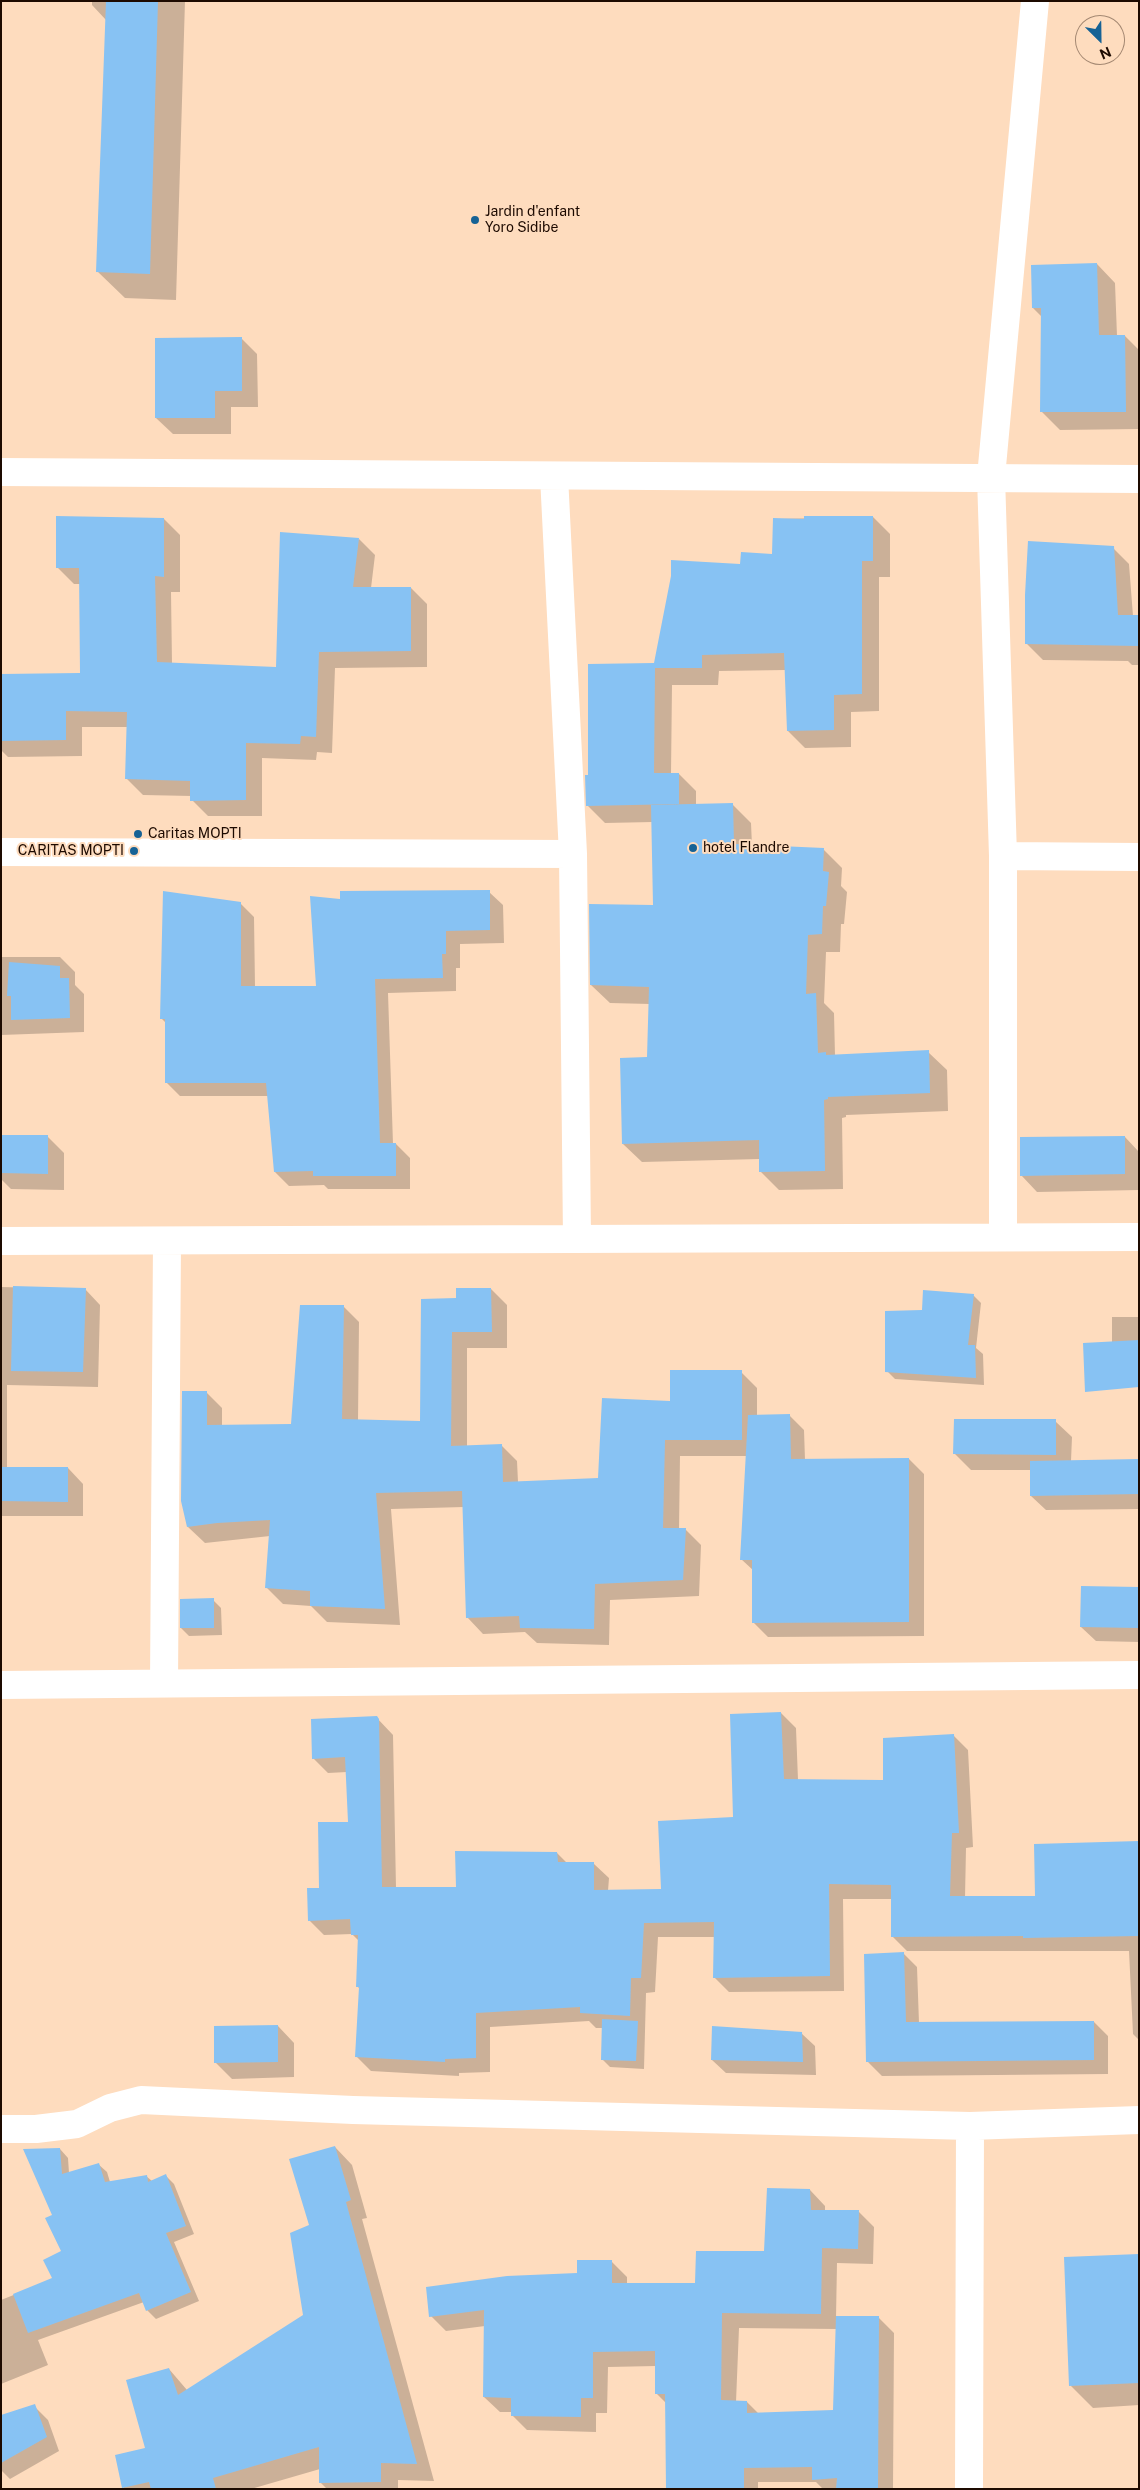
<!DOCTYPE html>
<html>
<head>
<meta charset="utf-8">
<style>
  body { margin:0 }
  #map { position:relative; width:1140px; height:2490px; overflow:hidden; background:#fedcbe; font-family:"Public Sans",sans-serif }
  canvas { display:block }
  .frame { position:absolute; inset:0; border:2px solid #1d0a00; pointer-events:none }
  .north { position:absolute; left:1075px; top:15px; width:50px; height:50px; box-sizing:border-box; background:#fedcbe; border:1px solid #a48872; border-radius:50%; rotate:157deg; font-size:14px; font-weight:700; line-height:20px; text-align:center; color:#1d0a00 }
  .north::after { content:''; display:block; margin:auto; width:18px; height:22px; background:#166295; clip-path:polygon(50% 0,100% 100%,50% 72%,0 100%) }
</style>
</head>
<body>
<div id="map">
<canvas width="1140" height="2490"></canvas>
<div class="frame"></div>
<div class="north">N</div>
</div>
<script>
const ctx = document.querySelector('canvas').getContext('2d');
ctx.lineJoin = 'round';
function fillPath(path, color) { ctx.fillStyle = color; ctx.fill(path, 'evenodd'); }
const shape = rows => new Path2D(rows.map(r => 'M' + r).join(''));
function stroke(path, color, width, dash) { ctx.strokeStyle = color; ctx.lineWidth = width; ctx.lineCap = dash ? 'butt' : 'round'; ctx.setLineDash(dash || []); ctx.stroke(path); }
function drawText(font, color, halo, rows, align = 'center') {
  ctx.font = font + ' "Public Sans",sans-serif'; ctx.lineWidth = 4; ctx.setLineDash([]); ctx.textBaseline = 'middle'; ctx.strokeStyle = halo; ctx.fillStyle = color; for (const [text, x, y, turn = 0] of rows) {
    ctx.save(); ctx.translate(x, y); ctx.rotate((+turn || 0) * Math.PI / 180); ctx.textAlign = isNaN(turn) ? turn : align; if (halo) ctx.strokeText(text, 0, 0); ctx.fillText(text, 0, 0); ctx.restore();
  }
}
fillPath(shape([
  [92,1,185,1,176,300,125,298,98,272,106,20,92,5],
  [1097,264,1115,283,1117,336,1125,336,1139,350,1139,429,1060,430,1042,412,1042,317,1033,308],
  [241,338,257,354,258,407,231,407,231,434,173,434,156,418],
  [873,517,890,534,890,577,879,577,879,711,851,712,851,747,805,748,788,731,786,670,719,671,718,685,672,685,671,774,679,774,696,791,696,805,733,805,751,823,752,846,824,850,842,868,841,886,847,892,844,924,841,924,840,952,826,952,824,1003,834,1013,835,1056,928,1052,947,1070,948,1111,846,1115,846,1117,842,1118,843,1189,779,1190,761,1172,760,1159,642,1162,623,1144,648,1058,650,1004,610,1003,591,985,655,907,653,822,605,823,587,805,589,776,655,665,741,565,774,555,774,519],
  [164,519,180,535,180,592,171,592,172,664,278,668,359,539,375,555,371,588,411,588,427,604,427,667,335,668,332,753,317,752,316,760,262,758,262,816,208,816,192,800,192,796,143,795,127,779,128,727,82,727,82,756,8,757,1,750,1,675,82,674,81,584,74,584,57,567],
  [1113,548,1129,564,1133,616,1139,616,1139,665,1132,665,1128,661,1043,660,1027,644],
  [489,892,503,905,504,943,460,944,460,968,456,968,456,991,388,993,393,1144,396,1144,410,1158,410,1189,328,1189,324,1185,289,1186,275,1172,268,1096,180,1096,166,1082,166,1023,161,1018,240,903,254,917,255,987,317,987,341,900],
  [1,957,60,957,75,972,75,985,84,994,84,1032,1,1035],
  [1,1136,48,1137,64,1153,64,1190,11,1189,1,1179],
  [1125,1137,1139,1152,1139,1190,1037,1192,1021,1175],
  [1,1287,85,1289,100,1305,98,1387,7,1385,7,1468,68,1468,83,1484,83,1516,1,1516],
  [491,1289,507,1305,507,1348,467,1348,467,1447,501,1445,517,1461,518,1482,600,1479,671,1402,741,1372,757,1388,757,1416,789,1415,804,1430,805,1460,909,1459,924,1474,924,1636,768,1637,753,1622,754,1571,741,1559,747,1456,680,1456,679,1529,685,1529,701,1545,699,1596,610,1600,609,1645,537,1643,525,1632,483,1634,467,1617,464,1507,391,1509,400,1625,327,1622,311,1606,283,1604,267,1588,270,1536,205,1543,188,1527,206,1392,222,1408,222,1426,292,1425,343,1306,359,1322,358,1421,421,1422,457,1299],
  [973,1295,981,1303,976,1348,983,1354,984,1385,895,1379,887,1371,923,1311],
  [1112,1317,1139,1317,1139,1379,1112,1367],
  [1055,1421,1072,1437,1071,1461,1139,1460,1139,1509,1046,1510,1031,1496,1031,1470,971,1470,954,1453],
  [1139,1588,1139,1642,1096,1641,1081,1627],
  [213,1600,221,1608,222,1635,189,1636,181,1628],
  [781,1713,796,1728,798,1780,884,1782,953,1735,968,1750,973,1847,966,1848,965,1898,1036,1897,1139,1842,1139,2040,1133,2034,1129,1951,907,1951,892,1936,892,1899,843,1899,844,1991,729,1992,714,1977,715,1937,658,1937,655,1992,646,1993,644,2069,610,2067,602,2059,603,2028,596,2028,589,2021,490,2027,490,2072,459,2073,459,2076,371,2071,356,2056,360,1989,357,1986,359,1941,352,1934,324,1935,309,1920,320,1889,349,1823,347,1772,328,1773,313,1758,376,1717,393,1735,396,1888,457,1888,557,1853,567,1863,594,1864,609,1878,608,1891,663,1890,734,1818],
  [903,1953,917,1967,919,2023,1094,2022,1108,2036,1108,2074,882,2076,868,2062],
  [278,2026,294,2043,294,2077,232,2079,215,2062],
  [801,2033,815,2046,816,2075,726,2073,712,2060],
  [335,2147,352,2165,367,2218,362,2219,434,2481,398,2480,398,2489,327,2489,320,2482,320,2469,251,2489,125,2489,123,2487,147,2449,169,2369,187,2390,305,2316,311,2226],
  [60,2149,68,2158,69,2173,98,2164,107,2172,110,2182,146,2176,152,2181,166,2176,174,2184,194,2234,174,2242,199,2301,156,2319,147,2310,144,2302,38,2340,48,2365,1,2384,1,2300,54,2279,62,2251,53,2216],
  [810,2190,825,2206,825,2211,859,2212,874,2227,873,2264,837,2263,836,2318,879,2318,894,2333,893,2489,823,2489,816,2482,758,2482,758,2489,667,2489,667,2404,656,2393,656,2366,608,2367,607,2413,596,2413,596,2432,527,2430,512,2415,512,2412,500,2412,484,2397,485,2326,446,2331,431,2316,578,2274,612,2262,627,2277,627,2284,697,2285,765,2253],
  [739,2328,837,2329,834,2412,759,2414,747,2402,736,2402],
  [1139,2255,1139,2405,1093,2408,1071,2386],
  [34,2406,48,2420,59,2451,10,2479,1,2470,1,2416]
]), '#0003');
fillPath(shape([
  [106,1,158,1,150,274,96,272],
  [1097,263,1099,335,1125,335,1126,412,1040,412,1041,308,1032,308,1031,265],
  [242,337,242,391,215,391,215,418,155,418,155,338],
  [56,516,164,518,164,577,155,576,157,662,276,667,280,532,359,538,353,587,411,587,411,651,319,652,316,737,301,736,300,744,246,743,246,800,190,801,190,781,125,779,127,712,66,711,66,740,2,741,1,674,80,673,79,568,56,568],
  [804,516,873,516,873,561,862,561,862,694,834,695,834,730,787,731,784,653,702,655,702,668,655,668,654,773,679,773,679,804,586,806,585,775,588,775,588,664,654,663,671,576,671,560,740,564,741,552,772,554,773,518,804,519],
  [1028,541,1114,546,1118,615,1139,615,1139,646,1025,644,1025,595],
  [733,803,734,844,824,848,823,871,829,872,826,906,823,906,822,934,808,935,806,994,816,993,818,1053,826,1052,826,1055,929,1050,930,1093,828,1097,828,1099,824,1100,825,1171,759,1172,759,1140,622,1144,620,1058,647,1057,649,987,590,985,589,904,653,905,651,805],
  [490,890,490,930,446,931,446,954,442,954,443,978,375,979,380,1143,396,1143,396,1176,313,1176,313,1171,274,1172,266,1083,165,1083,165,1019,160,1019,163,891,241,902,241,986,316,986,310,896,340,899,340,891],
  [9,962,60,966,60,978,69,978,70,1018,11,1020,11,996,7,996],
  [1,1135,48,1135,48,1174,1,1173],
  [1125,1136,1125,1174,1020,1176,1020,1137],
  [13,1286,86,1288,83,1372,11,1371],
  [456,1288,491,1288,492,1332,452,1332,451,1446,502,1444,503,1482,598,1478,602,1398,670,1401,670,1370,742,1370,742,1440,665,1440,663,1528,686,1528,683,1580,595,1584,594,1629,520,1628,519,1616,466,1618,462,1491,376,1493,385,1609,310,1606,310,1591,265,1588,270,1520,217,1523,187,1527,181,1501,182,1391,207,1391,207,1425,291,1424,300,1305,344,1305,342,1419,420,1421,421,1299,456,1298],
  [923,1290,974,1294,968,1345,975,1345,976,1378,885,1372,885,1311,922,1310],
  [1139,1340,1139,1387,1085,1392,1083,1343],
  [790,1414,791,1459,909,1458,909,1622,752,1623,752,1560,740,1560,748,1415],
  [954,1419,1056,1419,1056,1455,953,1454],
  [1139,1459,1139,1494,1030,1496,1030,1461],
  [1,1467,68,1467,68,1502,1,1501],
  [1081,1586,1139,1587,1139,1628,1080,1627],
  [214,1598,214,1628,180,1628,180,1599],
  [781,1712,784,1779,883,1780,883,1738,954,1734,959,1833,952,1833,950,1896,1035,1896,1034,1844,1139,1841,1139,1936,1023,1938,1023,1936,891,1937,891,1885,829,1884,830,1976,713,1978,714,1922,644,1923,641,1978,631,1978,630,2016,580,2013,580,2007,476,2013,476,2058,445,2059,445,2062,355,2057,359,1987,356,1987,358,1935,351,1935,350,1919,308,1921,307,1888,319,1888,318,1822,348,1822,345,1757,312,1759,311,1719,377,1716,379,1719,382,1887,456,1887,455,1851,557,1852,558,1862,594,1862,594,1890,661,1889,658,1821,733,1817,730,1714],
  [904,1952,906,2022,1094,2021,1094,2060,866,2062,864,1954],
  [602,2019,638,2021,636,2061,601,2060],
  [278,2025,278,2062,214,2063,214,2026],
  [712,2026,802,2032,803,2062,711,2060],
  [335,2146,351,2200,346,2202,417,2464,381,2463,381,2482,319,2483,319,2447,213,2478,216,2489,151,2489,149,2482,122,2488,115,2455,145,2448,126,2380,169,2368,178,2395,303,2315,290,2233,309,2225,289,2159],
  [60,2148,62,2174,99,2163,105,2182,147,2175,148,2182,166,2174,186,2226,166,2233,191,2292,146,2311,139,2293,28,2333,13,2294,52,2278,43,2260,61,2251,45,2218,52,2215,23,2149],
  [767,2188,810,2189,811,2210,859,2210,858,2249,822,2248,821,2314,722,2313,721,2400,747,2401,747,2413,833,2410,836,2316,879,2316,878,2489,836,2489,837,2478,812,2480,812,2467,744,2468,744,2489,666,2489,665,2394,655,2394,655,2351,593,2352,593,2398,581,2398,581,2417,511,2416,511,2398,483,2397,484,2310,429,2317,426,2287,507,2276,577,2273,577,2260,612,2260,612,2283,695,2283,696,2251,764,2251],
  [1139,2254,1139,2383,1069,2386,1064,2257],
  [35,2404,47,2437,1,2463,1,2415]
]), '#87c2f3');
stroke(shape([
  [1,472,1139,479],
  [554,476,573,854,577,1239],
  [1,852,573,854],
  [1003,856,1139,857],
  [1003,1237,1003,856,991,477,1035,1],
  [1,1241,1139,1237],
  [164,1683,167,1241],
  [1,1685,1139,1675],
  [1,2129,36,2129,77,2124,110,2108,141,2100,353,2110,970,2126,1139,2120],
  [969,2489,970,2126]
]), '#fff', 28);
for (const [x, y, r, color] of [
  [475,220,5,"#166295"],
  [138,834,5,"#166295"],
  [693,848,5,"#166295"],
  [134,851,5,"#166295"]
]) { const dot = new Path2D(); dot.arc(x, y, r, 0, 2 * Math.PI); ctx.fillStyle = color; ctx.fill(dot); stroke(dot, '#fedcbe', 2); }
drawText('14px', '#1d0a00', '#fedcbe', [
  ["Jardin d'enfant",485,212],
  ["Yoro Sidibe",485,228],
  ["Caritas MOPTI",148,834],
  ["hotel Flandre",703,848],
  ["CARITAS MOPTI",124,851,"right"]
], 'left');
</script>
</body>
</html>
